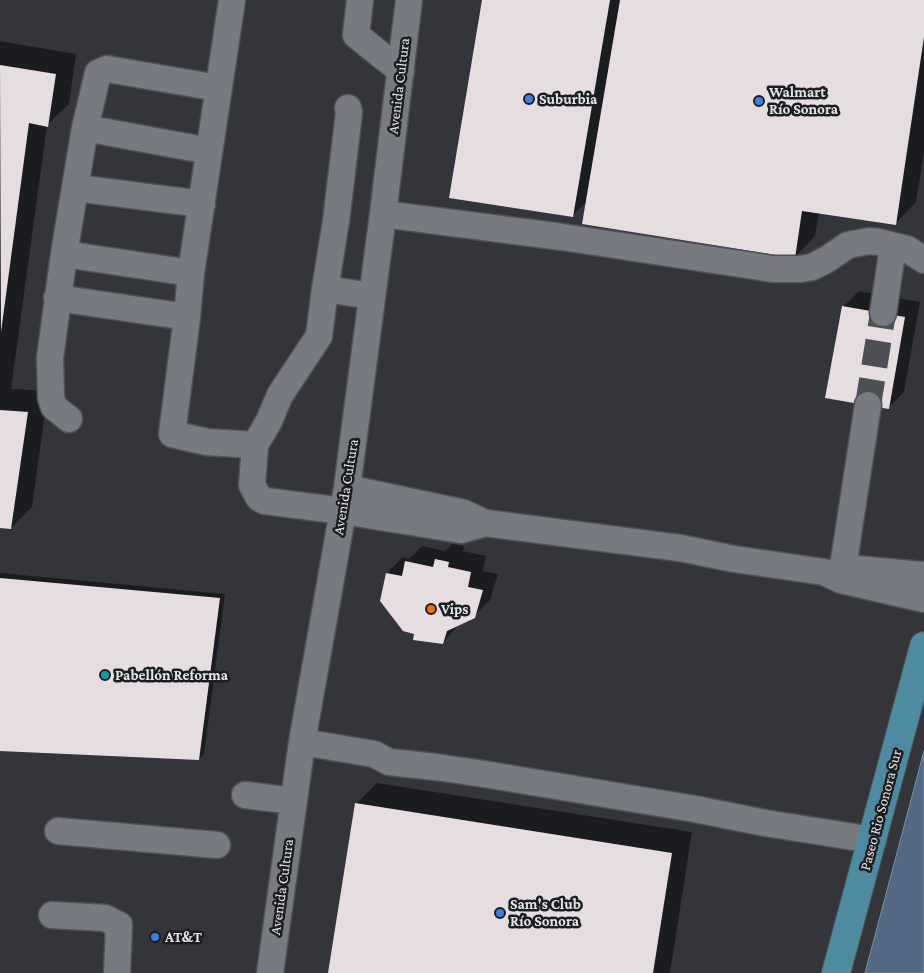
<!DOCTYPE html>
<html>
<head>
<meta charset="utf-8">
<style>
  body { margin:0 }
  canvas { display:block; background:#33353b }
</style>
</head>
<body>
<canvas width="924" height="973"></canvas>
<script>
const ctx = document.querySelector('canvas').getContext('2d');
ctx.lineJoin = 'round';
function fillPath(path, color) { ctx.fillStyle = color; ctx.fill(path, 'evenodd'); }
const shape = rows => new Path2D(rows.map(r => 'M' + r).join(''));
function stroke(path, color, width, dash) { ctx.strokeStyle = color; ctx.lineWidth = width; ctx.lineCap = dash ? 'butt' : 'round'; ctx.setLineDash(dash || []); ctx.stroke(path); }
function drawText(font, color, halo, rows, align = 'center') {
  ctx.font = font + ' "Crimson Pro",serif'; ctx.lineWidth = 5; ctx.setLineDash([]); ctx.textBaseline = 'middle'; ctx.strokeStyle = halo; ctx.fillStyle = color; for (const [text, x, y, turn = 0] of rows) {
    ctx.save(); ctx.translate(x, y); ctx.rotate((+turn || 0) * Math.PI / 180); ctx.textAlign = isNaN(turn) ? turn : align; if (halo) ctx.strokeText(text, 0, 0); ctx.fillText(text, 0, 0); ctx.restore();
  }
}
const water = shape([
  [924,751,924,973,865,973,924,751]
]);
fillPath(water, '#536985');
stroke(water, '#7e8ea3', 1);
fillPath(shape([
  [483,0,924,0,924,152,916,202,896,223,819,212,815,236,795,257,587,201,573,215],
  [0,41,76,54,69,104,47,125,11,389,48,391,32,507,11,528,0,527],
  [859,291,920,302,904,392,888,408,843,307],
  [452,544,464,546,463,551,486,556,483,571,498,574,490,600,474,616,459,624,443,643,387,573,403,557,409,559,422,546,445,551],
  [0,573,225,594,204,754,199,759,0,749],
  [377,783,692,832,670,973,329,973,356,804]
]), '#0007');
fillPath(shape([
  [482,0,610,0,573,217,449,198],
  [620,0,924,0,924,37,896,225,802,211,795,258,582,224],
  [0,65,56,74,48,127,29,123,1,332],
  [842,306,905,317,889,409,825,398],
  [0,410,28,412,11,529,0,528],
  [435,559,449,562,448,567,471,572,468,587,483,590,475,618,447,631,443,644,413,640,414,634,403,631,380,601,386,573,402,576,405,561,433,567],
  [0,578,220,598,199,760,0,751],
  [355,803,672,853,653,973,328,973]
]), '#e6dde0');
stroke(shape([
  [868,405,883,313]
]), '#4d4f55', 26, [26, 13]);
const minor = shape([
  [232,0,191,273,187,317,172,434,207,442,255,445,269,421,280,395,319,336,325,289],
  [360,0,356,35,401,71],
  [348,108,349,113,336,221,325,289,372,296],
  [85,128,209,151],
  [76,188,202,204],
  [383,214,562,237,773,269,801,269,812,267,826,260,848,245,869,241,879,242,907,249,924,260],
  [64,254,191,273],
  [57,298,187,317],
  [883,313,893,247],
  [69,419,54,407,51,398,50,358,64,254,85,128,98,73,107,69,218,88],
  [255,445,252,485,259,498,265,501,343,511,461,530,485,523],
  [347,488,464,513,485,523,680,548,734,559,824,572,841,580,924,599],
  [845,568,924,575],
  [841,580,868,405],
  [302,742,374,754,389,762,436,767,484,774,695,809,765,823,873,840],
  [245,795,294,801],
  [58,831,217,845],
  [52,915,105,918,119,925,117,973],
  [270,973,302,742,347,488,383,214,409,0]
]);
const major = shape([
  [836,973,924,646]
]);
stroke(minor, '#4f5155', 29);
stroke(major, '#4f5155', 30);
stroke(minor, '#787a81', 26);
stroke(major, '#4e8aa0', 28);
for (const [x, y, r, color] of [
  [529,99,5,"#3f7fe0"],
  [759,101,5,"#3f7fe0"],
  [431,609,5,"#e8710a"],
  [105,675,5,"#0f9aa8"],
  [500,913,5,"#3f7fe0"],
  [155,937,5,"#3f7fe0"]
]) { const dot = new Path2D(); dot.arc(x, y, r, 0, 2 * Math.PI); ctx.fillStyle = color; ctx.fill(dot); stroke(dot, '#1c1d20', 2); }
drawText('15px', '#e2e4e8', '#1c1d20', [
  ["Avenida Cultura",399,86,-83],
  ["Avenida Cultura",346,487,-81],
  ["Paseo Rio Sonora Sur",881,810,-75],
  ["Avenida Cultura",282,887,-82]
]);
drawText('bold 15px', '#e2e4e8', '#1c1d20', [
  ["Walmart",769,92],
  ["Río Sonora",769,109],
  ["Suburbia",539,99],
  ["Vips",441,609],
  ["Pabellón Reforma",115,675],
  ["Sam's Club",510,904],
  ["Río Sonora",510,921],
  ["AT&T",165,937]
], 'left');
</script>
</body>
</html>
